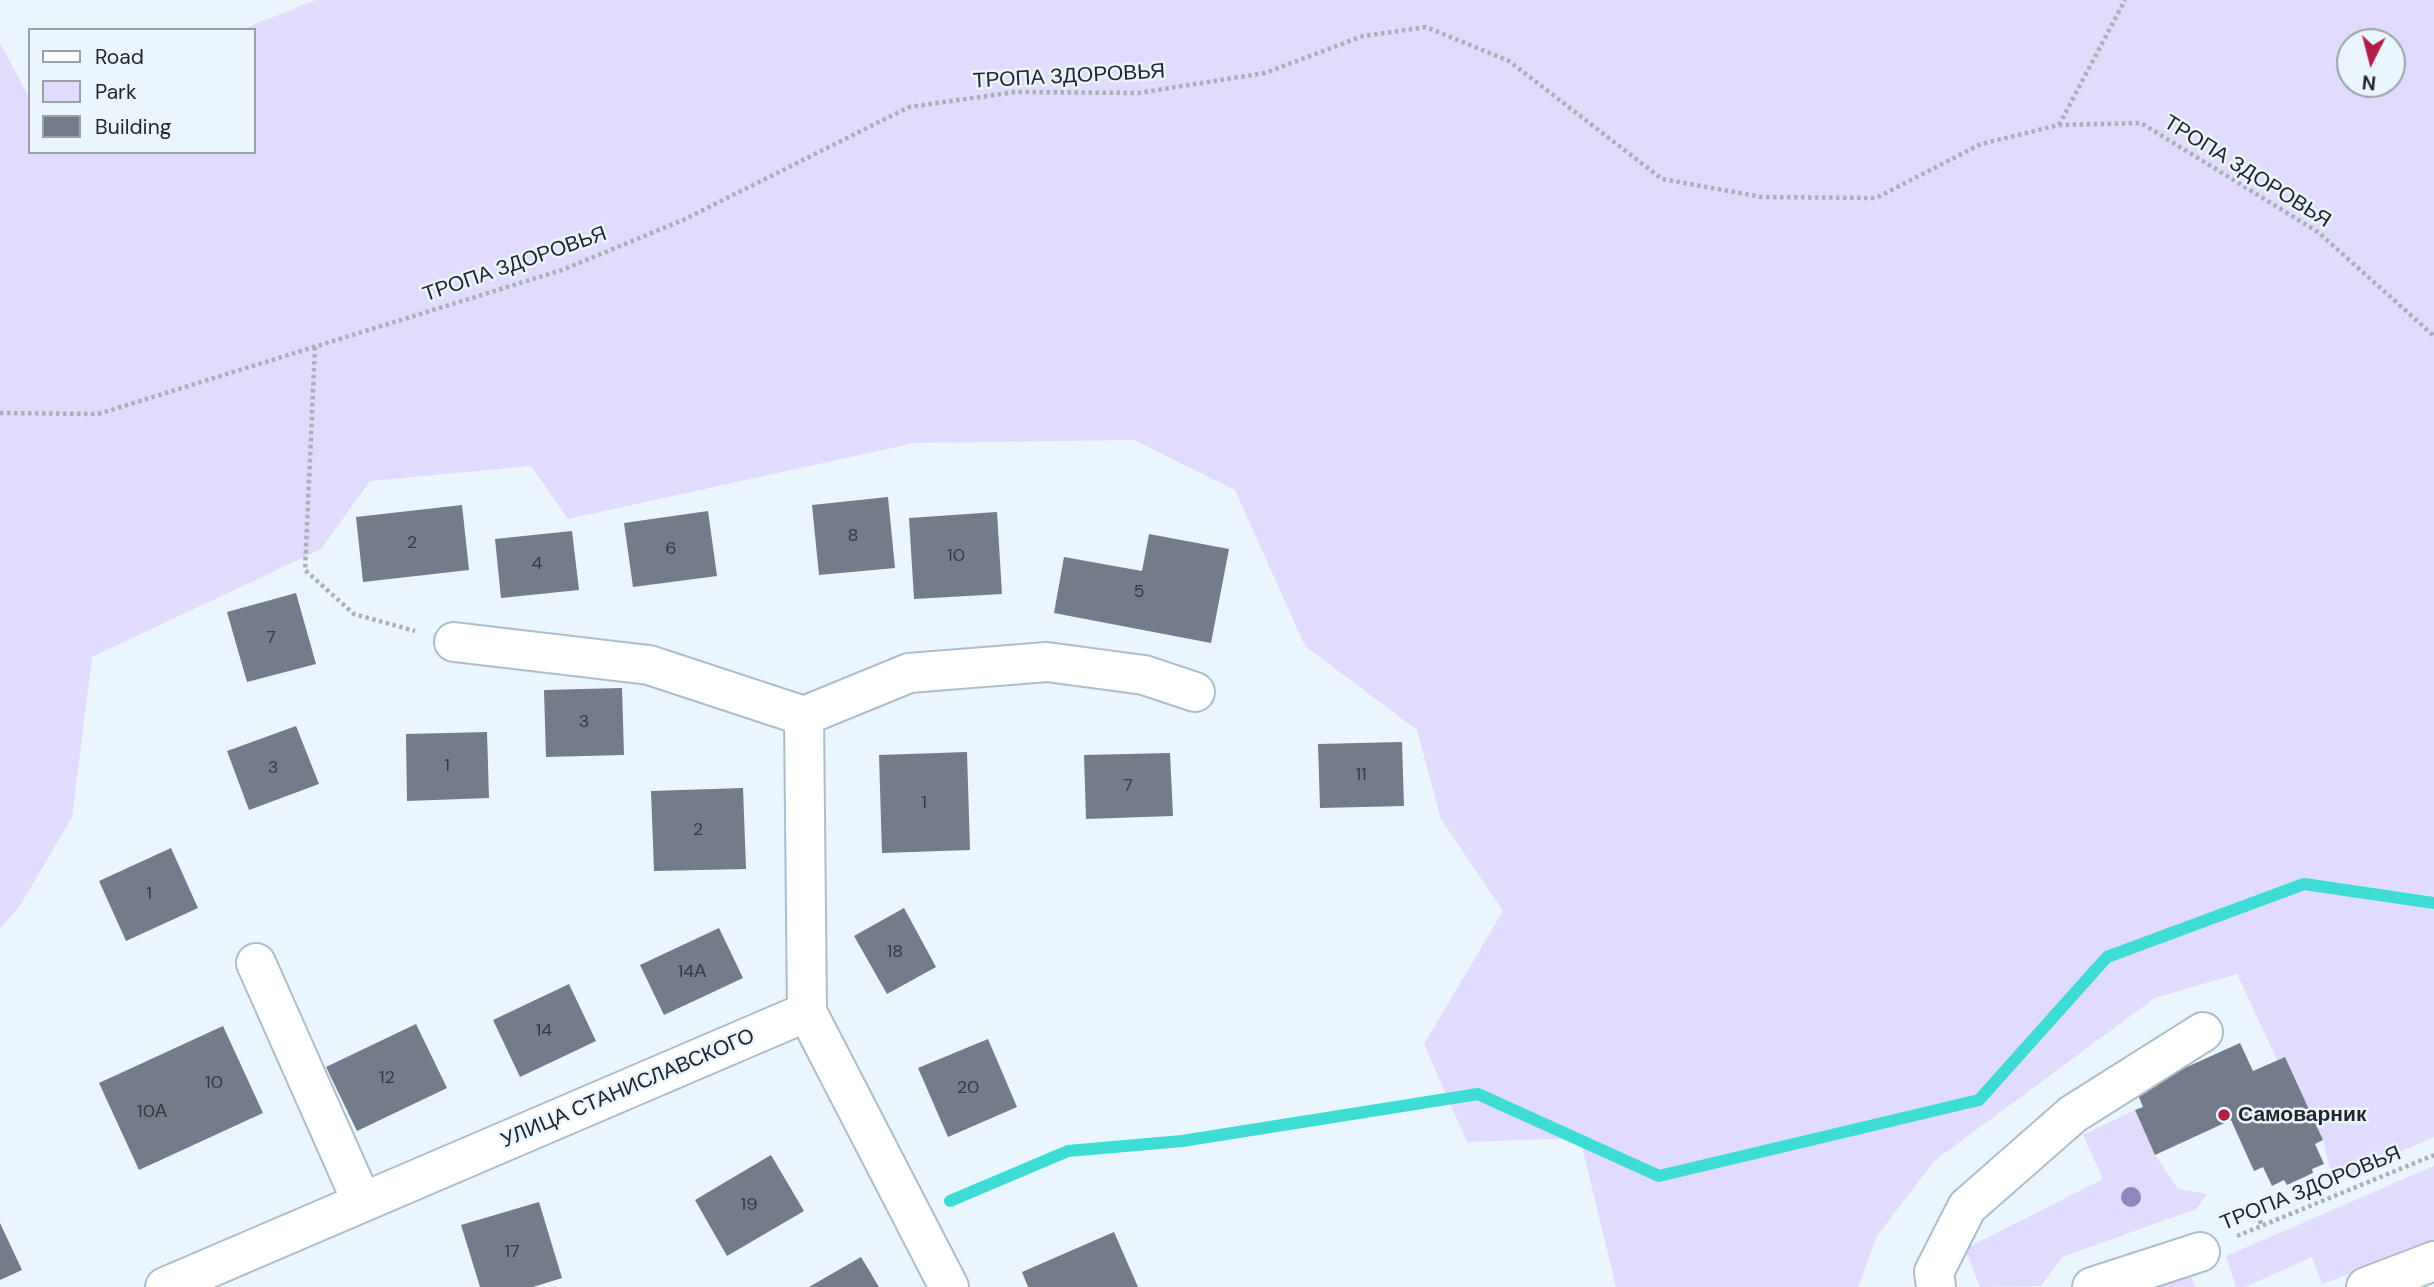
<!DOCTYPE html>
<html>
<head>
<meta charset="utf-8">
<style>
  body { margin:0 }
  #map { position:relative; width:2434px; height:1287px; overflow:hidden; background:#eaf5fd; font-family:"DM Sans",sans-serif }
  canvas { display:block }
  .legend { position:absolute; left:28px; top:28px; width:228px; height:126px; box-sizing:border-box; background:#eaf5fd; border:2px solid #99a2a9; margin:0; padding:9px 12px; list-style:none; font-size:21px; color:#1f252a }
  .legend li { display:flex; align-items:center; gap:14px; height:35px }
  .legend b { width:35px; border:2px solid #99a2a9 }
  .north { position:absolute; left:2336px; top:28px; width:70px; height:70px; box-sizing:border-box; background:#eaf5fd; border:2px solid #99a2a9; border-radius:50%; rotate:186deg; font-size:19px; font-weight:700; line-height:28px; text-align:center; color:#1f252a }
  .north::after { content:''; display:block; margin:auto; width:24px; height:32px; background:#b11f49; clip-path:polygon(50% 0,100% 100%,50% 72%,0 100%) }
</style>
</head>
<body>
<div id="map">
<canvas width="2434" height="1287"></canvas>
<ul class="legend">
<li><b style="height:9px;background:#fff"></b>Road</li>
<li><b style="height:19px;background:#e1dbfe"></b>Park</li>
<li><b style="height:19px;background:#747b8b"></b>Building</li>
</ul>
<div class="north">N</div>
</div>
<script>
const ctx = document.querySelector('canvas').getContext('2d');
ctx.lineJoin = 'round';
function fillPath(path, color) { ctx.fillStyle = color; ctx.fill(path, 'evenodd'); }
const shape = rows => new Path2D(rows.map(r => 'M' + r).join(''));
function stroke(path, color, width, dash) { ctx.strokeStyle = color; ctx.lineWidth = width; ctx.lineCap = dash ? 'butt' : 'round'; ctx.setLineDash(dash || []); ctx.stroke(path); }
function drawText(font, color, halo, rows, align = 'center') {
  ctx.font = font + ' "DM Sans",sans-serif'; ctx.lineWidth = 5; ctx.setLineDash([]); ctx.textBaseline = 'middle'; ctx.strokeStyle = halo; ctx.fillStyle = color; for (const [text, x, y, turn = 0] of rows) {
    ctx.save(); ctx.translate(x, y); ctx.rotate((+turn || 0) * Math.PI / 180); ctx.textAlign = isNaN(turn) ? turn : align; if (halo) ctx.strokeText(text, 0, 0); ctx.fillText(text, 0, 0); ctx.restore();
  }
}
fillPath(shape([
  [316,0,2434,0,2434,1137,2333,1182,2323,1140,2285,1057,2277,1060,2237,974,2155,998,1934,1161,1877,1236,1858,1287,1616,1287,1580,1138,1467,1142,1424,1044,1503,911,1441,819,1417,730,1305,646,1235,490,1134,440,914,443,568,519,531,466,370,481,321,549,92,657,72,817,21,904,0,929,0,43,30,99,30,152,254,152,254,30,241,30],
  [2350,42,2392,42,2392,84,2350,84],
  [2135,1110,2155,1155,2178,1189,2207,1194,2196,1209,2062,1257,2041,1286,1980,1287,1965,1249,2103,1179,2083,1135],
  [2434,1166,2434,1242,2322,1284,2312,1257,2245,1287,2236,1287,2226,1256],
  [2188,1269,2195,1287,2139,1287]
]), '#e1dbfe');
stroke(shape([
  [950,1201,1068,1151,1182,1141,1478,1094,1659,1176,1979,1100,2107,957,2304,884,2434,903]
]), '#3ddcd4', 12);
fillPath(shape([
  [888,497,895,568,819,575,812,505],
  [462,505,469,570,363,582,356,517],
  [708,511,717,576,633,587,624,523],
  [997,512,1002,594,914,599,909,518],
  [572,531,579,590,501,598,495,539],
  [1149,534,1229,549,1211,643,1054,613,1064,557,1142,571],
  [296,593,316,664,247,682,227,612],
  [622,688,624,755,546,757,544,690],
  [296,726,319,784,249,810,227,751],
  [487,732,489,798,407,801,406,734],
  [1402,742,1404,806,1320,808,1318,744],
  [967,752,970,850,882,853,879,755],
  [1170,753,1173,816,1086,819,1084,755],
  [743,788,746,869,654,871,651,791],
  [171,848,198,908,126,941,99,881],
  [904,908,936,967,887,994,854,936],
  [719,928,743,978,664,1015,640,965],
  [569,984,596,1041,520,1077,493,1020],
  [416,1024,447,1088,357,1131,326,1067],
  [223,1026,263,1113,139,1170,99,1083],
  [988,1039,1017,1107,948,1137,918,1068],
  [2240,1043,2253,1071,2285,1057,2323,1140,2315,1144,2324,1164,2312,1169,2313,1173,2287,1185,2284,1180,2272,1186,2263,1167,2254,1171,2231,1120,2155,1155,2135,1110,2143,1107,2136,1090],
  [771,1155,804,1211,727,1256,695,1200],
  [539,1202,562,1278,533,1287,480,1287,461,1225],
  [0,1223,22,1270,0,1280],
  [1114,1232,1138,1287,1028,1287,1022,1272],
  [861,1257,879,1287,809,1287]
]), '#747b8b');
const minor = shape([
  [454,642,649,665,804,716,909,673,1047,662,1144,675,1195,692],
  [804,716,807,1012,949,1287],
  [256,963,362,1202],
  [165,1287,807,1012],
  [1936,1287,1934,1272,1967,1207,2073,1114,2203,1032],
  [2092,1287,2200,1252],
  [2366,1287,2434,1261]
]);
stroke(minor, '#adbecb', 42);
stroke(shape([
  [2059,125,2125,0],
  [315,347,305,570,354,614,415,631],
  [0,413,98,414,562,270,683,220,909,107,1015,92,1138,93,1265,73,1363,36,1426,27,1509,61,1662,179,1762,197,1876,198,1981,144,2059,125,2141,123,2318,232,2434,336],
  [2257,1214,2262,1226],
  [2237,1236,2434,1155]
]), '#a8b1b8', 4.5, [3.5, 3.5]);
stroke(minor, '#fff', 38);
ctx.fillStyle = '#9284bf';
for (const [x, y] of [
  [2131,1197]
]) { ctx.beginPath(); ctx.arc(x, y, 10, 0, 2 * Math.PI); ctx.fill(); }
for (const [x, y, r, color] of [
  [2224,1115,7,"#b11f49"]
]) { const dot = new Path2D(); dot.arc(x, y, r, 0, 2 * Math.PI); ctx.fillStyle = color; ctx.fill(dot); stroke(dot, '#eaf5fd', 2.5); }
drawText('18px', '#343a42', null, [
  ["8",853,536],
  ["2",412,543],
  ["6",671,549],
  ["10",956,556],
  ["4",537,564],
  ["5",1139,592],
  ["7",271,638],
  ["3",584,722],
  ["1",447,766],
  ["3",273,768],
  ["11",1361,775],
  ["7",1128,786],
  ["1",924,803],
  ["2",698,830],
  ["1",149,894],
  ["18",895,952],
  ["14А",692,972],
  ["14",544,1031],
  ["12",387,1078],
  ["10",214,1083],
  ["20",968,1088],
  ["10А",152,1112],
  ["19",749,1205],
  ["17",512,1252]
]);
drawText('21px', '#1f252a', '#eaf5fd', [
  ["ТРОПА ЗДОРОВЬЯ",1069,77,-3],
  ["ТРОПА ЗДОРОВЬЯ",2247,172,32],
  ["ТРОПА ЗДОРОВЬЯ",515,265,-19],
  ["УЛИЦА СТАНИСЛАВСКОГО",628,1089,-23],
  ["ТРОПА ЗДОРОВЬЯ",2311,1189,-22]
]);
drawText('bold 21px', '#1f252a', '#eaf5fd', [
  ["Самоварник",2238,1115]
], 'left');
</script>
</body>
</html>
